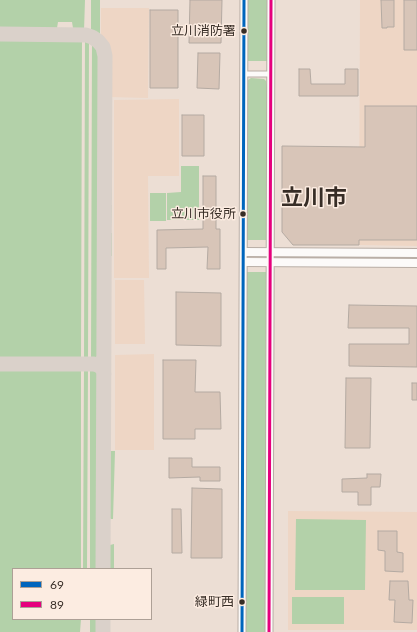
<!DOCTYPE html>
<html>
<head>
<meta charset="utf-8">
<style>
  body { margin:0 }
  #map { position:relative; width:417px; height:632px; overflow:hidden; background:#ecded4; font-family:Lato,sans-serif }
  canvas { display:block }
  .legend { position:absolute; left:12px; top:568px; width:140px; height:52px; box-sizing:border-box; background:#fcece1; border:1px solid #ada096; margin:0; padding:5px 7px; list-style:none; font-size:12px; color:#372d26 }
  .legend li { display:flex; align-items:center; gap:8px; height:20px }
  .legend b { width:20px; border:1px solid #ada096 }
</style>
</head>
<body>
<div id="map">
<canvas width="417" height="632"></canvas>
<ul class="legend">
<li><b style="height:5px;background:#0065bd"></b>69</li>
<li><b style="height:5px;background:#e5007d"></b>89</li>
</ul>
</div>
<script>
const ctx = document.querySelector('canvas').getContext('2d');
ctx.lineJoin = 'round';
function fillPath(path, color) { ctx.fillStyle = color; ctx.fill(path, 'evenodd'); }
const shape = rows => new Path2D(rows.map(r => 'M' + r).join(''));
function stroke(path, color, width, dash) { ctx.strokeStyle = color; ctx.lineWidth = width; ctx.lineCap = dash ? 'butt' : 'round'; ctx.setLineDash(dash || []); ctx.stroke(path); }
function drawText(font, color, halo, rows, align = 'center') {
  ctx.font = font + ' Lato,"Noto Sans JP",sans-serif'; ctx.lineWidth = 3; ctx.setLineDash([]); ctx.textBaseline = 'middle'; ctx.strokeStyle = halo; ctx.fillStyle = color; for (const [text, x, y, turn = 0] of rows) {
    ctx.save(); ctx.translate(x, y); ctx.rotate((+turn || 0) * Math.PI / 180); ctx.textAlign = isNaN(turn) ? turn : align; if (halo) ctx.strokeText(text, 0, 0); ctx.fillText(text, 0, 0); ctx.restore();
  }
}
fillPath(shape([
  [360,0,417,0,417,246,359,245],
  [101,8,149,8,148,98,107,97,108,48,101,38],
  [179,99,179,176,148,176,149,278,114,278,114,100],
  [115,280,144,280,145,344,115,344],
  [154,354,154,450,115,450,115,355],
  [288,511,417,512,417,630,288,630]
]), '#eed6c5');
fillPath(shape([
  [0,0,85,0,84,31,75,31,74,30,73,28,72,22,58,22,57,28,55,30,0,29],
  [91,0,100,0,100,35,98,37,91,32],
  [247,0,268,0,267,61,247,61],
  [0,37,82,37,81,358,4,358,0,357],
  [85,38,89,39,88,358,84,359],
  [92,41,96,45,98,49,100,56,99,351,98,355,95,358,91,359],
  [251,78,264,79,266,81,267,87,266,240,246,240,247,83,248,80],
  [107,149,112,149,112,172,107,172],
  [181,166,199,166,199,220,167,220,167,193,181,192],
  [107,178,112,178,112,200,107,200],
  [150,193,166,193,166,221,150,221],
  [107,205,112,205,111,228,107,228],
  [107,233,112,233,112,256,107,256],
  [247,272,266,272,265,632,245,632],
  [2,366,81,366,81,569,13,569,13,619,81,619,80,632,0,632,0,367],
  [84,366,88,366,87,569,83,569],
  [90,367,96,368,99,374,98,569,90,569],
  [108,451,115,451,113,519,111,519,106,515],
  [296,519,366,520,365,590,295,590],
  [114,544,114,569,107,569,107,549,110,545],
  [292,597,344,597,344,624,292,624],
  [90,619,98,619,98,632,90,632]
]), '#b3d1a9');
stroke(shape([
  [0,34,86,35,92,37,98,41,103,47,105,56,103,569],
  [0,364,94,364,100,366,103,370,104,374],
  [103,632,103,619]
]), '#dad1ca', 15);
const building = shape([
  [190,0,222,0,221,43,189,43,190,0],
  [381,0,394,0,394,27,387,27,387,28,382,28,381,0],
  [404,0,417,0,417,50,404,50,404,0],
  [150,10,178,10,178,88,150,88,150,10],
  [198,53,220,53,219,89,197,88,198,53],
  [299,69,310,69,311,84,345,84,345,69,358,69,358,96,299,96,299,69],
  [365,106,417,106,417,240,359,240,359,245,293,245,282,232,282,146,365,147,365,106],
  [182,115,204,115,204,156,182,156,182,115],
  [203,176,216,176,216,229,220,229,220,269,207,269,208,247,166,248,166,269,157,269,157,230,203,229,203,176],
  [176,292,221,293,221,346,176,345,176,292],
  [349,305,417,306,417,367,349,366,349,344,409,344,409,328,348,328,349,305],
  [163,360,196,360,195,392,220,392,221,429,195,429,195,439,163,439,163,360],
  [346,378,371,378,370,448,345,448,346,378],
  [412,383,417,383,417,400,412,400,412,383],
  [169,458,192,458,192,467,220,467,220,481,200,481,200,477,169,478,169,458],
  [367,474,381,474,380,487,371,487,371,505,358,505,358,492,342,492,342,479,367,478,367,474],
  [192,488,222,489,222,558,191,558,192,488],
  [172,509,181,509,182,553,172,553,172,509],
  [378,531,397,531,397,552,403,553,403,572,385,571,385,551,378,550,378,531],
  [390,581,408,581,409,600,413,600,412,623,394,622,395,600,389,600,390,581]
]);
fillPath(building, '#d8c5b8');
stroke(building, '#b4aaa2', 1);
const street = shape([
  [244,74,271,74]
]);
const secondary = shape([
  [242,632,244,0],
  [269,632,271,0]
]);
const primary = shape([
  [244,252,417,253],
  [244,262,417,263]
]);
stroke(street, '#b9aea6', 7);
stroke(secondary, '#b9aea6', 9);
stroke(primary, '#b9aea6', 10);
stroke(street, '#fcfaf9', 5);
stroke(secondary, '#fcfaf9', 7);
stroke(primary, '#fcfaf9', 8);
stroke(shape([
  [242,632,244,0]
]), '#0065bd', 3);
stroke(shape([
  [269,632,271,0]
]), '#e5007d', 3);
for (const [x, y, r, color] of [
  [244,31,3.5,"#372d26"],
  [243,214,3.5,"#372d26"],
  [242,602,3.5,"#372d26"]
]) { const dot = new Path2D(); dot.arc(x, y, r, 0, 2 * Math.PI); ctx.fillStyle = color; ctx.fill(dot); stroke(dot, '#fcece1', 1.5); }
drawText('13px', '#372d26', '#fcece1', [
  ["立川消防署",236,31],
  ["立川市役所",236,214],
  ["緑町西",234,602]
], 'right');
drawText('bold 22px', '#372d26', '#fcece1', [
  ["立川市",314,198]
]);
</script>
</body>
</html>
